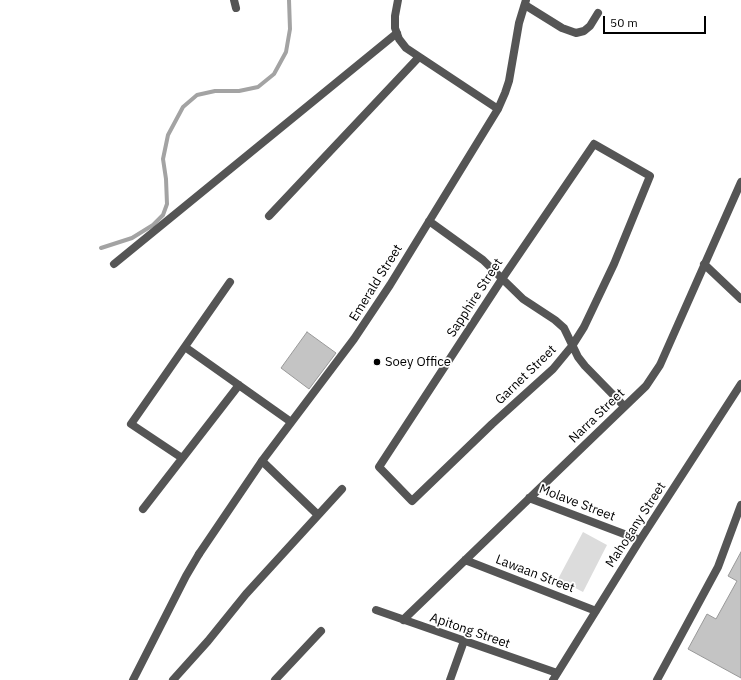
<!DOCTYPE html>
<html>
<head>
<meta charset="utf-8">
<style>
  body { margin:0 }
  #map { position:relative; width:741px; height:680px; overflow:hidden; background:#fff; font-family:"IBM Plex Sans",sans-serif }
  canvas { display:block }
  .scale { position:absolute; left:603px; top:16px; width:103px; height:18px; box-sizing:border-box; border:2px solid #000; border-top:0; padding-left:5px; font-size:12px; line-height:14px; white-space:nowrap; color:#000; -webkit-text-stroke:3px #fff; paint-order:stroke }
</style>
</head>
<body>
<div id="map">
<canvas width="741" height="680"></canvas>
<div class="scale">50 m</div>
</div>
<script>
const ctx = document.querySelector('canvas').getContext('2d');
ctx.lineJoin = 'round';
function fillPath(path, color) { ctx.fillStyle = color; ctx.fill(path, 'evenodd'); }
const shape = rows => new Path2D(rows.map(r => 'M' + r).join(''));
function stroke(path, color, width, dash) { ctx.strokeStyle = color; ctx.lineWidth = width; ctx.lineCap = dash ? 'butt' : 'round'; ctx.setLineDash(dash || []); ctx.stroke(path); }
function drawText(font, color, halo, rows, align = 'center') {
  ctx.font = font + ' "IBM Plex Sans",sans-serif'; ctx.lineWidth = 3.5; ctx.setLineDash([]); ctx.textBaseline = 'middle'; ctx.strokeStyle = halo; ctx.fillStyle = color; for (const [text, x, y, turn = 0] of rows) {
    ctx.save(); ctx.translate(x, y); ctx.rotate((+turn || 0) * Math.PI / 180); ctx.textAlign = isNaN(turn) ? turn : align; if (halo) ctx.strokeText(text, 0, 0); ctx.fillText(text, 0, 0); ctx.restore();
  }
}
fillPath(shape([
  [583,532,607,545,583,592,558,579]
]), '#dcdcdc');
stroke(shape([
  [101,248,132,238,153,225,163,215,167,204,166,179,163,159,168,135,183,107,197,95,215,91,239,91,258,87,274,74,286,52,290,29,289,0]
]), '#a3a3a3', 4);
const building = shape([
  [307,332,336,353,309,389,281,368,307,332],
  [741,552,741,678,688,649,707,614,716,619,737,581,728,576,741,552]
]);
fillPath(building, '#c4c4c4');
stroke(building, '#999', 1);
stroke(shape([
  [525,5,562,28,576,33,584,31,590,26,598,13],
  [262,461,318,515],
  [133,680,186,576,199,554],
  [173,680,208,641,246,594,342,489],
  [275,680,321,631],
  [657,680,718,567,741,505]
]), '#555', 8);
stroke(shape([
  [234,0,236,8],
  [398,0,395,16,395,28,399,39,406,48,498,109],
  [594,144,650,176,614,264,584,327,572,346,553,369,492,424,412,501,379,467,502,279,594,144],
  [269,216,419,57],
  [429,221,483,260,523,299,555,320,564,328,578,357,585,366,624,406],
  [114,264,397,33],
  [704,264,741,299],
  [185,347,291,422],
  [182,458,131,424,230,282],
  [529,498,640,540],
  [143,509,239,385],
  [199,554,262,461,354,339,390,285,498,109,505,93,509,81,519,23,526,0],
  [465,560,596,611],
  [376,610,557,673],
  [403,620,646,386,660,365,741,182],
  [450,680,464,641],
  [553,680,640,540,741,384]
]), '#555', 8);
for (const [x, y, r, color] of [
  [377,362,4,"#000"]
]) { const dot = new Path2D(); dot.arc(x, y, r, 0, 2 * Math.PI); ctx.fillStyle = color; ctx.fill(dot); stroke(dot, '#fff', 1.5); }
drawText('13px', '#000', '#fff', [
  ["Emerald Street",376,283,-58],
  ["Sapphire Street",475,298,-57],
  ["Garnet Street",526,375,-44],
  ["Narra Street",597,416,-44],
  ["Molave Street",577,503,21],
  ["Mahogany Street",636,525,-57],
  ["Lawaan Street",535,574,21],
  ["Apitong Street",470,631,19]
]);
drawText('13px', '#000', '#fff', [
  ["Soey Office",385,362]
], 'left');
</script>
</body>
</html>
